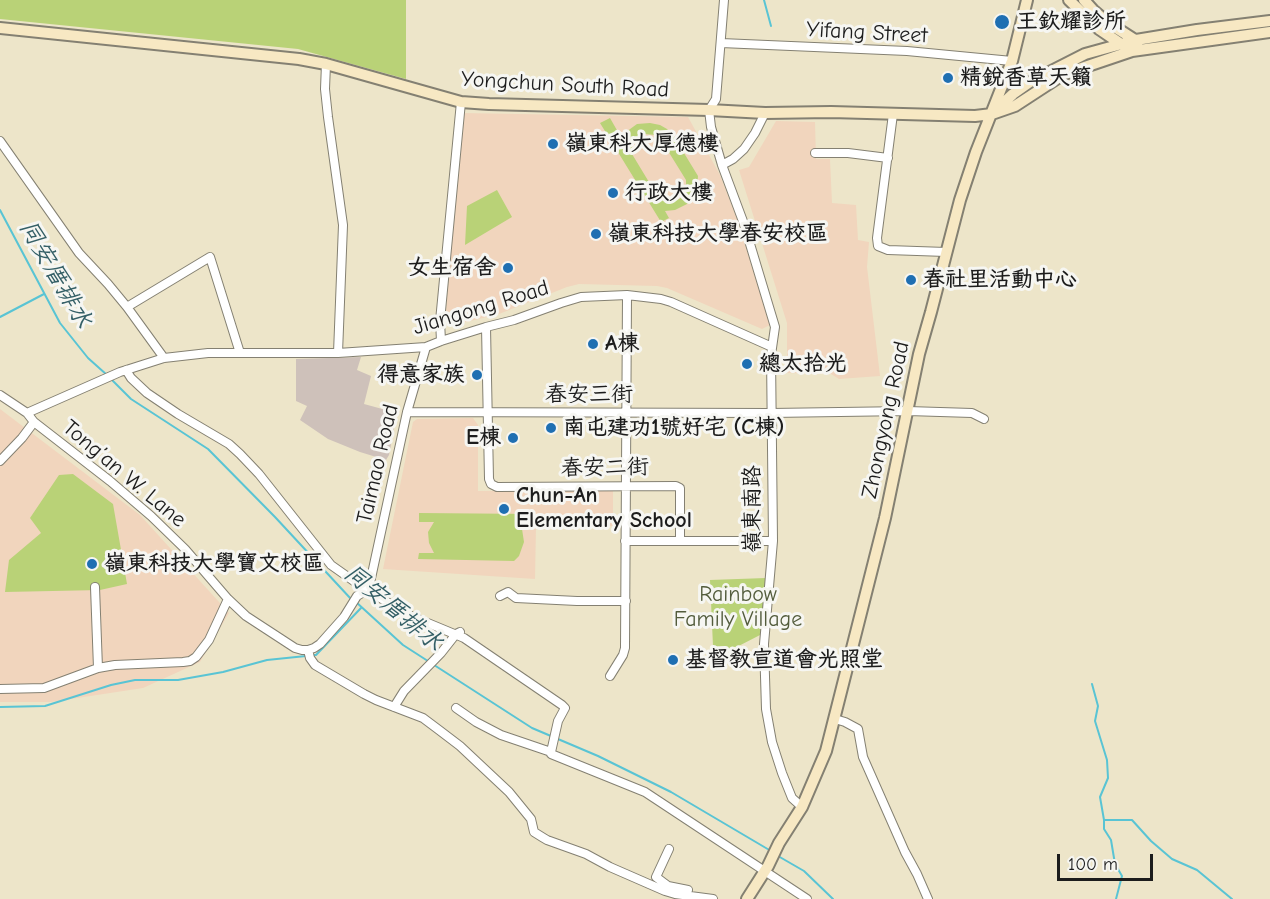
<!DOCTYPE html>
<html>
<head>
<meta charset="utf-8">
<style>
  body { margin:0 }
  #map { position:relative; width:1270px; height:899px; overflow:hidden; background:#ede5c9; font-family:"Comic Neue",sans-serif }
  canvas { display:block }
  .scale { position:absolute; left:1057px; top:854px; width:96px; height:27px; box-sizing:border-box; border:3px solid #1c1c1c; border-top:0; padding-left:8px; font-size:18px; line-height:21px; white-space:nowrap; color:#1c1c1c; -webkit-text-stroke:4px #f6f6f2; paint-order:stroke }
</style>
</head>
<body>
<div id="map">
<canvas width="1270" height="899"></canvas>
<div class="scale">100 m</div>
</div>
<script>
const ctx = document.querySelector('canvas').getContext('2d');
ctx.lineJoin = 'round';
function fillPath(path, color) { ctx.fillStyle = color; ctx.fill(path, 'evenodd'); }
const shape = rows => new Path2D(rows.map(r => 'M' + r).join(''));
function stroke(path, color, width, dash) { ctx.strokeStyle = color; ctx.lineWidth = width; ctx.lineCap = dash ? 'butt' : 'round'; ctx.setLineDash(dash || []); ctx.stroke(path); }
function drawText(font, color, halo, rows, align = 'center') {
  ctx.font = font + ' "Comic Neue","LXGW WenKai TC",sans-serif'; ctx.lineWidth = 6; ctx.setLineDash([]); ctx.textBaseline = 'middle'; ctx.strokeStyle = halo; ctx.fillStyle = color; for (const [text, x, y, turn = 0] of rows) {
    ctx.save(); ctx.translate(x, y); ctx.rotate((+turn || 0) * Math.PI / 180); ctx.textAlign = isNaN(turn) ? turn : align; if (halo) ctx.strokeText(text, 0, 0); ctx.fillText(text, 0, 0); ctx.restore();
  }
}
fillPath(shape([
  [461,113,688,117,720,175,737,219,770,325,762,329,667,288,657,286,579,284,567,287,499,314,462,323,446,311],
  [776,121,815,122,816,159,830,159,832,203,856,205,858,240,869,242,867,267,880,376,839,379,831,374,787,373,787,323,739,170,749,167],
  [0,409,140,515,229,613,200,662,143,688,51,702,0,702],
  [473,418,478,425,478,491,613,490,613,526,536,527,535,579,383,569,413,422,417,419]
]), '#f1d5bd');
fillPath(shape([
  [361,357,357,370,371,376,364,404,397,413,389,455,386,460,360,452,328,439,300,420,307,406,296,401,296,359]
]), '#cec1ba');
fillPath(shape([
  [0,0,406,0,406,79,298,49,0,19],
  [610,118,622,139,626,132,637,124,650,123,660,125,667,129,673,135,698,176,697,188,694,195,687,204,675,210,665,211,669,218,661,222,600,123],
  [644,134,656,135,660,138,686,180,686,191,684,196,679,199,673,201,664,200,658,197,632,154,631,149,636,139,639,135],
  [497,190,512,217,465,245,467,206],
  [73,474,113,504,127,584,100,590,5,592,9,560,41,533,30,518,59,475],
  [419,513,534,514,534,523,518,523,522,529,524,542,519,556,514,561,418,559,419,553,434,553,429,543,428,532,434,522,419,522],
  [766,578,762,634,725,653,713,646,710,580]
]), '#b9d277');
stroke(shape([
  [764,0,771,26],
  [0,210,60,323,88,358,107,375],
  [0,317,44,294],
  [111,379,131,399,208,449,275,517,351,599],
  [356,602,403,645,532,728,598,756,671,792,771,851],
  [311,655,316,655,361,608],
  [1092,684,1098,706,1095,721,1107,760,1108,778,1100,797,1104,820,1132,820,1151,841,1172,859,1197,870,1232,899],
  [0,707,45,706,111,685,135,680,178,680,223,672,267,660,306,656],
  [1104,820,1104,829,1111,840,1115,864,1122,876,1116,899],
  [778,856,804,871,833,899]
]), '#59c4d4', 2);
const street = shape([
  [724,0,716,99,709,110,711,127,722,165,744,224,775,327,771,355,773,541,764,644,766,709,772,742,782,773,792,798,802,807],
  [721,43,907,51,1012,61],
  [326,64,325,89,328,117,343,225,338,353],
  [893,114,877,238,878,246,888,250,946,252],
  [0,141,79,253,108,284,127,307,164,358],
  [815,153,848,153,888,158],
  [722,165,733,159,744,149,755,133,765,113],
  [127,307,210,257,240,353],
  [486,327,489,479,491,484,497,487,676,486,680,488,680,541],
  [441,341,440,321,461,102],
  [126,370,131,378,147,393,178,414,229,444,240,454,259,474,331,565,365,589,411,616,464,638,562,705,565,708,558,721,551,752],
  [0,395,27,413,34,422,110,481,151,516,185,549,228,599,246,616,295,648,302,650,308,650,314,648,320,644,344,617,357,596,362,593,370,583,407,412,426,347],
  [407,412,771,413,908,411,972,413,984,419],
  [27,413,120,372,164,358,208,353,338,353,426,347,441,341,486,327,514,320,561,303,581,297,627,295,661,299,671,302,772,347],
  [0,461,22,438,34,422],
  [625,541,773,541],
  [95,587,98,668],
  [500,596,508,592,516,598,577,601,626,601],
  [308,650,310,658,315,665,364,694,376,700,423,718,439,730,460,746,509,792,531,819,534,832,542,837,547,840,586,854,610,867,665,891,675,894,713,899],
  [610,676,623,655,625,648,627,295],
  [0,689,44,688,98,668,115,665,183,662,190,661,196,657,209,640,228,599],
  [394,707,404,691,441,653,456,634,460,632],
  [456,708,476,722,501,735,551,752,551,754,645,792,807,899],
  [835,719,845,722,858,729,863,757,905,852,917,874,928,899],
  [669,849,656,877,668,886,688,890]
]);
const secondary = shape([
  [1069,0,1099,29,1124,46],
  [1084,0,1093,10,1107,22,1138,42],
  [0,28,299,59,326,64,461,102,489,104,709,110,765,113,831,112,975,116,992,114,1015,106,1064,74,1132,51,1270,32],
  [996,110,1013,94,1030,82,1085,54,1136,40,1197,30,1270,21],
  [747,899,768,866,779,843,802,807,826,751,885,518,919,354,931,312,960,200,976,152,1012,61,1027,0]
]);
stroke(street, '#848072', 10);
stroke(secondary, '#848072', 14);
stroke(street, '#fff', 8);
stroke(secondary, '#f7e8c3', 10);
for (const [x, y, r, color] of [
  [1002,22,8,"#1f6fb2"],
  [948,78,6,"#1f6fb2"],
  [553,144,6,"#1f6fb2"],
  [613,193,6,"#1f6fb2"],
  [596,234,6,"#1f6fb2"],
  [508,268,6,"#1f6fb2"],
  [911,280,6,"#1f6fb2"],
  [593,344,6,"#1f6fb2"],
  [747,364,6,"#1f6fb2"],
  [477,375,6,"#1f6fb2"],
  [551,428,6,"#1f6fb2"],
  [513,438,6,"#1f6fb2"],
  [504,509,6,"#1f6fb2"],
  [92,564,6,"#1f6fb2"],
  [673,660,6,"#1f6fb2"]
]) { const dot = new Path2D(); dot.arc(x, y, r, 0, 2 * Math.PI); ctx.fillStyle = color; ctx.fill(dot); stroke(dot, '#f6f6f2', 2); }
drawText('bold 22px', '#1c1c1c', '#f6f6f2', [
  ["王欽耀診所",1016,22],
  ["精銳香草天籟",960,78],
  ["嶺東科大厚德樓",565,144],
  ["行政大樓",625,193],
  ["嶺東科技大學春安校區",608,234],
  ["女生宿舍",496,268,"right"],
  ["春社里活動中心",923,280],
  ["A棟",605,344],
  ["總太拾光",759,364],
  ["得意家族",465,375,"right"],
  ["南屯建功1號好宅 (C棟)",563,428],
  ["E棟",501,438,"right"],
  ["Chun-An",516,496],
  ["Elementary School",516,521],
  ["嶺東科技大學寶文校區",104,564],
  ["基督教宣道會光照堂",685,660]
], 'left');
drawText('22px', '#1c1c1c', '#f6f6f2', [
  ["Yifang Street",867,33,3],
  ["Yongchun South Road",565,85,3],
  ["Jiangong Road",481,308,-17],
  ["春安三街",589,395],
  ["Zhongyong Road",886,420,-78],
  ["Taimao Road",378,464,-77],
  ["春安二街",605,468,-1],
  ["Tong’an W. Lane",124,474,40],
  ["嶺東南路",753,509,-90]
]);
drawText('22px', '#535c3c', '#f6f6f2', [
  ["Rainbow",738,595],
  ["Family Village",738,620]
]);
drawText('italic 24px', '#345f66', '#f6f6f2', [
  ["同安厝排水",55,274,60],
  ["同安厝排水",393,608,40]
]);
</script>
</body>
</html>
